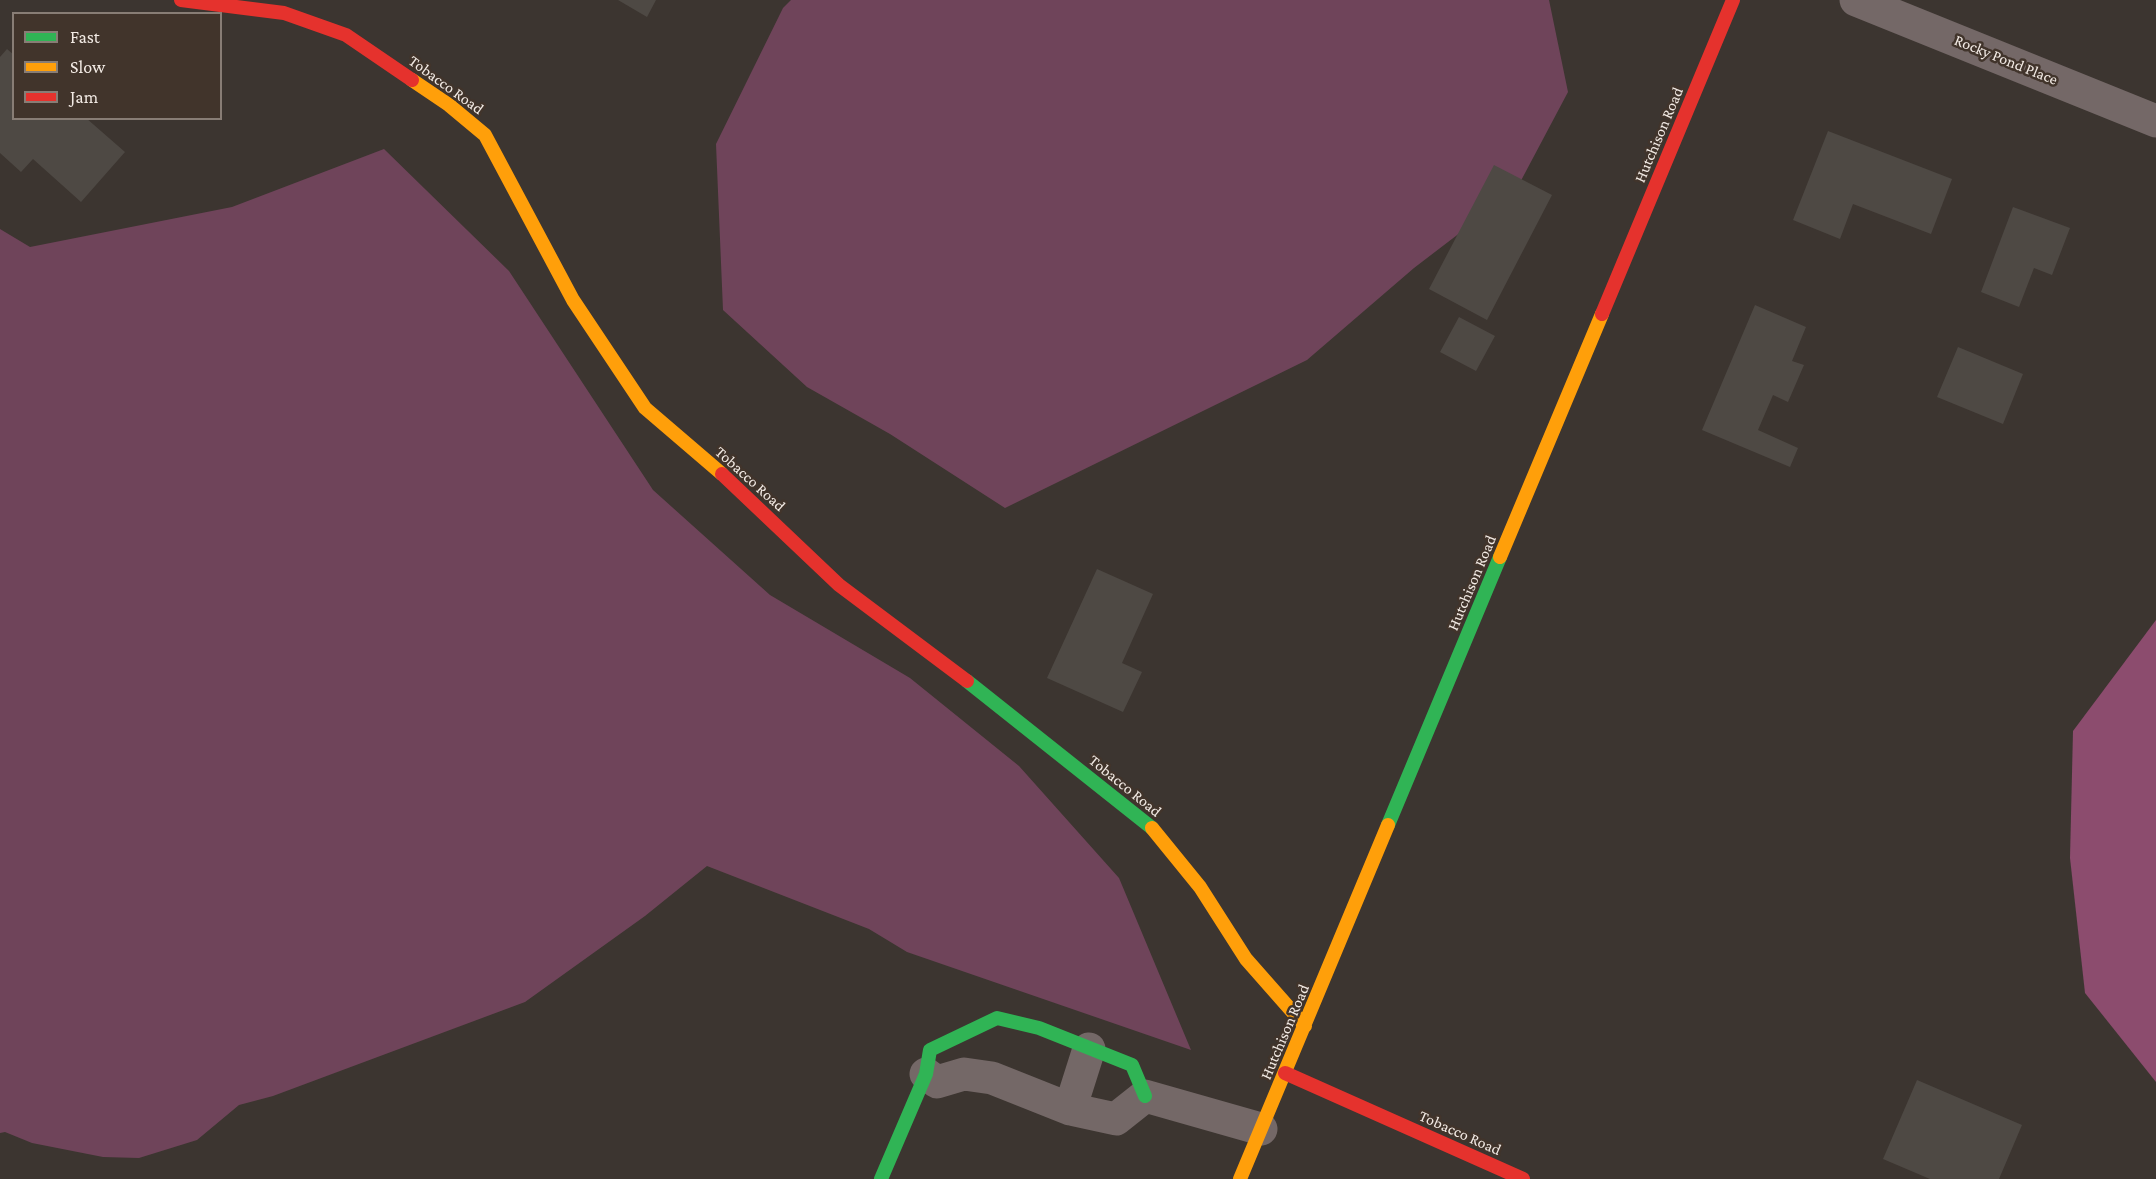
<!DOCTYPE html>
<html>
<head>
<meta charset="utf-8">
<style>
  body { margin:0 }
  #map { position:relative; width:2156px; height:1179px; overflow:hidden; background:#3c3530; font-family:"Crimson Pro",serif }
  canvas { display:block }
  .legend { position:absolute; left:12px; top:12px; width:210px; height:108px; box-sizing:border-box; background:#41342b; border:2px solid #887d75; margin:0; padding:8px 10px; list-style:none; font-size:18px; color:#f2eae4 }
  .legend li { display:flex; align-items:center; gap:12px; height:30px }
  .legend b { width:30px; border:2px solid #887d75 }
</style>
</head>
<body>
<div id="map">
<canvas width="2156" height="1179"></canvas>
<ul class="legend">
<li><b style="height:8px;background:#30b455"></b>Fast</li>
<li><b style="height:8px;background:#ff9f0a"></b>Slow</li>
<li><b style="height:8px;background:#e5322d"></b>Jam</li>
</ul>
</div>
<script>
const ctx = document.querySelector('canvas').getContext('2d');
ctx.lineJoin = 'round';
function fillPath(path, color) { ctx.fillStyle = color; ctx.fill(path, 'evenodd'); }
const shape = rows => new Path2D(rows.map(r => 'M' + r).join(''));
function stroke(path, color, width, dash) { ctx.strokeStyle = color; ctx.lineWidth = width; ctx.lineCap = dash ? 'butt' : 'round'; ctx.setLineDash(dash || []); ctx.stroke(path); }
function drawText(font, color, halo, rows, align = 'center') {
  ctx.font = font + ' "Crimson Pro",serif'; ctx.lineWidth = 5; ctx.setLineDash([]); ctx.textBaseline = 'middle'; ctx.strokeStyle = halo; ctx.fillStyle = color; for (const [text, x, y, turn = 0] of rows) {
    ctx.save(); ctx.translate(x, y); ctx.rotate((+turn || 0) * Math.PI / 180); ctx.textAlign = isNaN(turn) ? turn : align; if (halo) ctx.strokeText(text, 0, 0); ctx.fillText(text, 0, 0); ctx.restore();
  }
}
fillPath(shape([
  [791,0,1549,0,1568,92,1516,190,1414,268,1307,360,1005,508,890,434,807,387,723,310,716,144,783,8],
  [384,149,509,271,653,490,770,595,910,678,1019,766,1119,878,1191,1050,907,952,869,929,707,866,645,916,525,1002,273,1096,239,1105,197,1140,139,1158,103,1157,32,1143,5,1132,0,1133,0,229,30,247,232,207]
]), '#6f445a');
fillPath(shape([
  [2156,620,2156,1082,2085,993,2070,858,2073,731]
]), '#8c4c6e');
fillPath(shape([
  [618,0,656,0,647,17],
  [7,49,14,55,14,118,86,118,125,152,81,202,33,159,21,172,0,153,0,57],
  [1828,131,1952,179,1931,234,1853,204,1840,239,1793,220],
  [1494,165,1552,195,1487,320,1429,289],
  [2013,207,2070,228,2052,275,2034,268,2019,307,1981,292],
  [1755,305,1806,327,1792,361,1804,365,1788,402,1773,395,1758,430,1798,448,1790,467,1702,430],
  [1459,317,1495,336,1476,371,1440,352],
  [1958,347,2023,374,2003,424,1937,397],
  [1097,569,1153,594,1122,663,1142,672,1123,712,1047,678],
  [1917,1080,2022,1125,1999,1179,1930,1179,1883,1159]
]), '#4e4944');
stroke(shape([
  [1856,0,2156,121],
  [926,1074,937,1082,964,1074,992,1078,1070,1109,1116,1119,1145,1096,1261,1129],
  [1070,1109,1089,1049]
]), '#746867', 33);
stroke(shape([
  [967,681,1152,828],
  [1388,825,1500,557],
  [881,1179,926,1074,930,1050,997,1018,1039,1028,1132,1065,1145,1096]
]), '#30b455', 14);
stroke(shape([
  [412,80,449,105,485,135,573,300,645,408,722,474],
  [1500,557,1602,314],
  [1152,828,1200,887,1246,959,1305,1026],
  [1240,1179,1388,825]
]), '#ff9f0a', 14);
stroke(shape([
  [181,0,284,13,346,35,412,80],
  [1602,314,1733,0],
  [722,474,839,585,967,681],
  [1285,1073,1523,1179]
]), '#e5322d', 14);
drawText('16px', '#f2eae4', '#41342b', [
  ["Rocky Pond Place",2006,60,22],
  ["Tobacco Road",446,85,36],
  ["Hutchison Road",1659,135,-67],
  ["Tobacco Road",750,479,42],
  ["Hutchison Road",1472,583,-67],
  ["Tobacco Road",1125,786,39],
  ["Hutchison Road",1285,1032,-67],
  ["Tobacco Road",1460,1133,24]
]);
</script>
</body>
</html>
